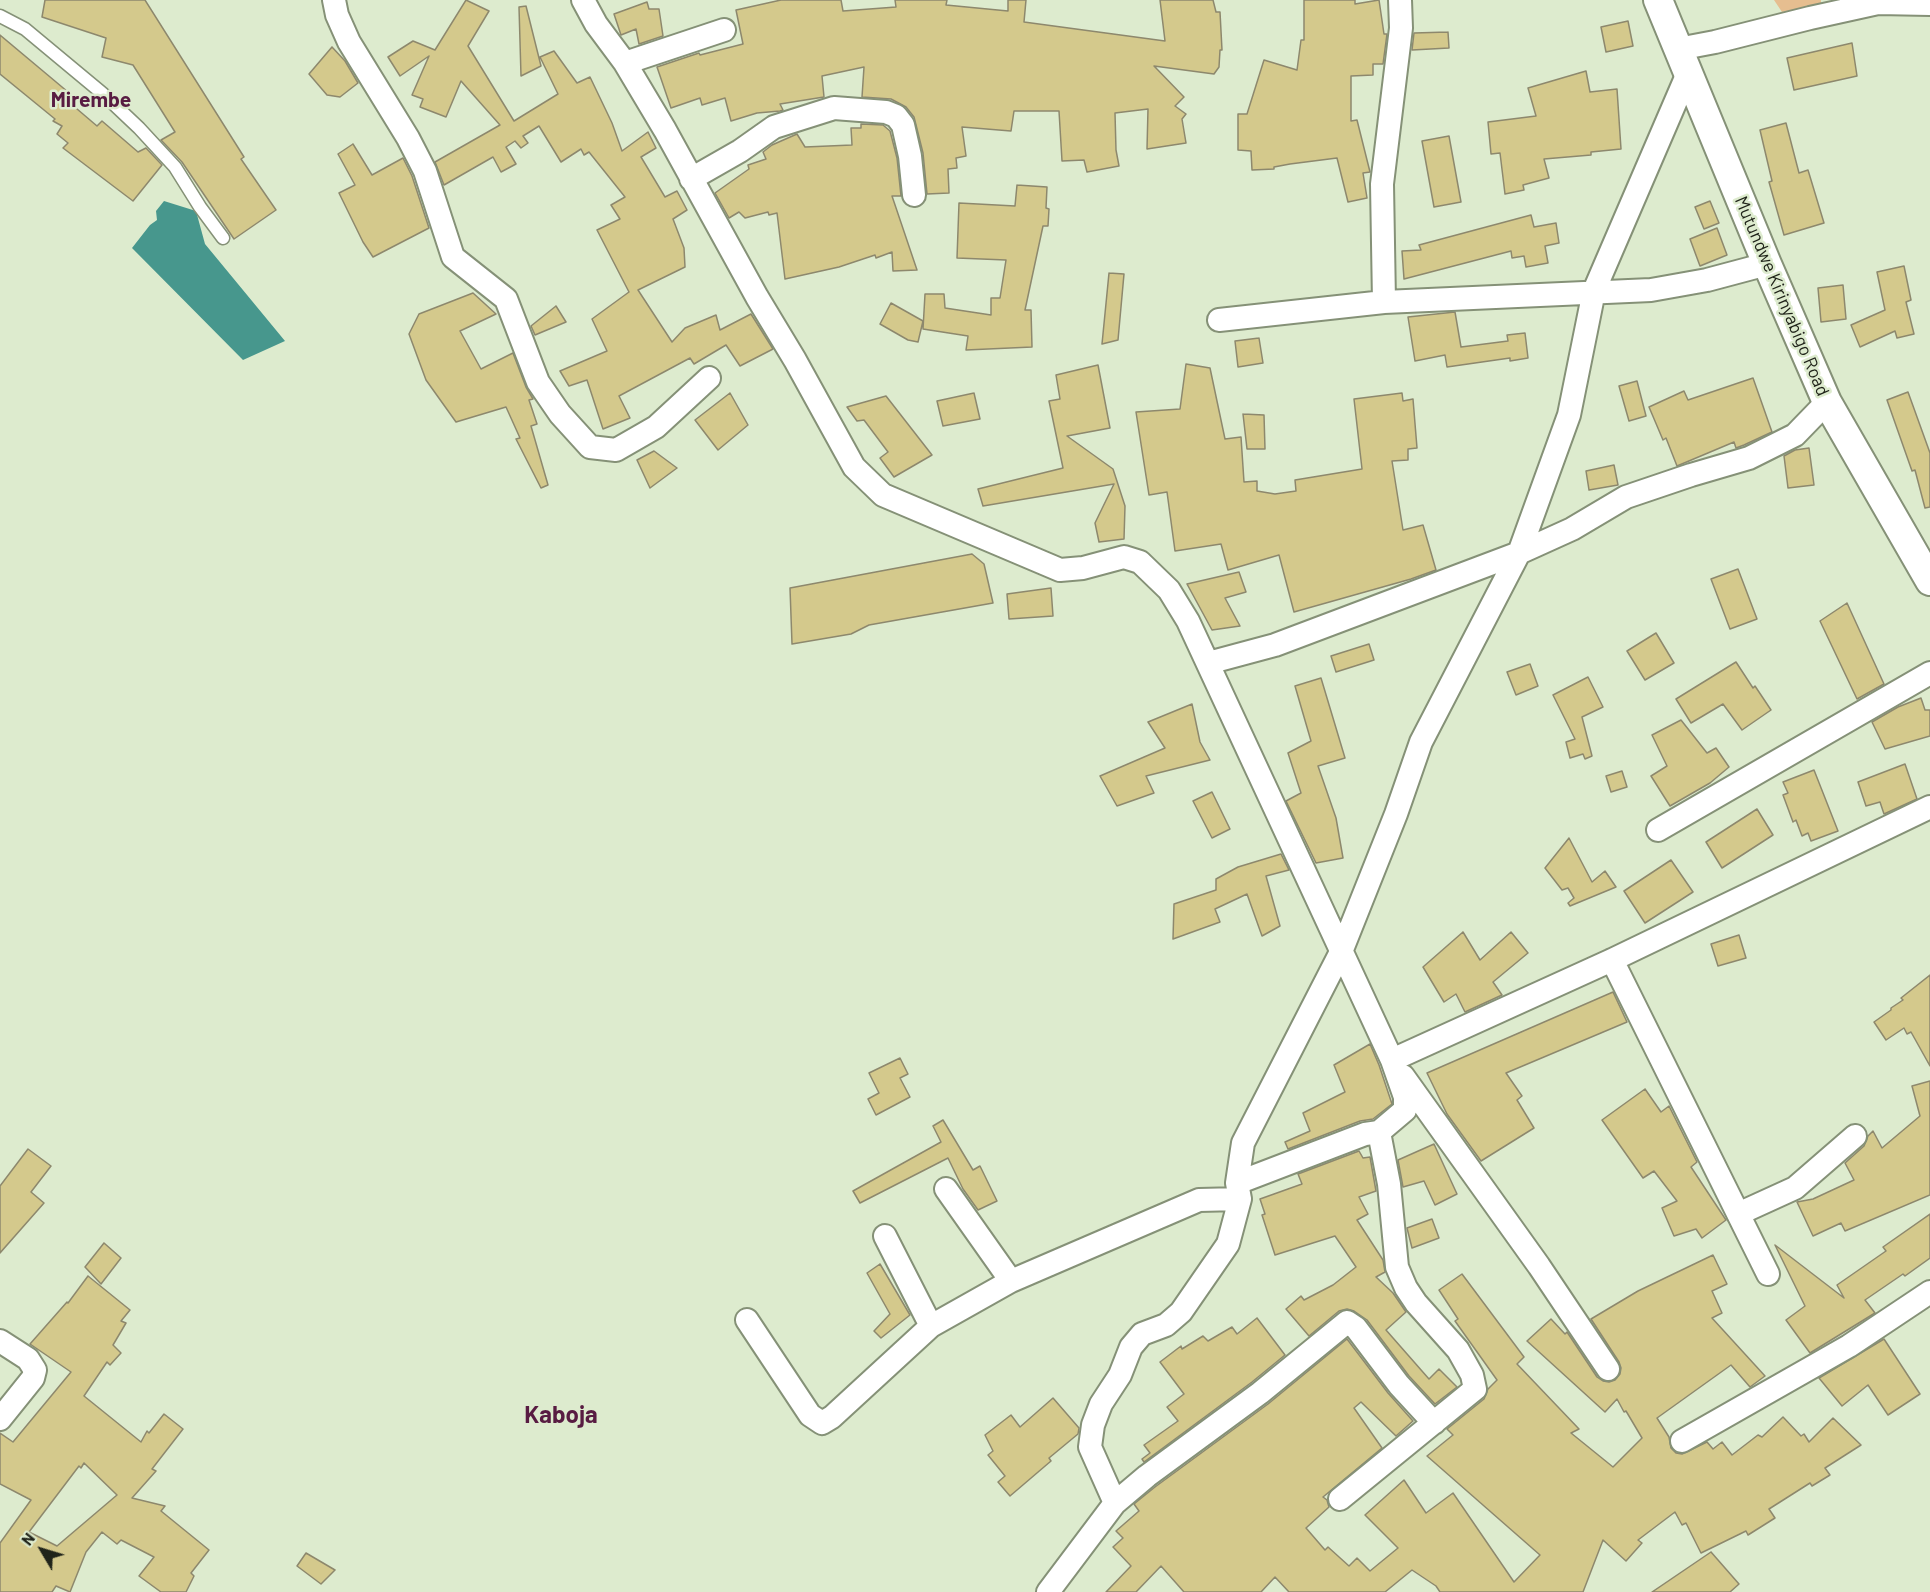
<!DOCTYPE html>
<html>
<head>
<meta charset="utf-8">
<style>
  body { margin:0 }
  #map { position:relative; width:1930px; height:1592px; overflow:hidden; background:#ddebce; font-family:Barlow,sans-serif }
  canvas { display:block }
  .north { position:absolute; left:12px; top:1520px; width:60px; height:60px; -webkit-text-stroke:4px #ddebce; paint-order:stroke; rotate:308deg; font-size:16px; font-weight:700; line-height:24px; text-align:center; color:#20241a }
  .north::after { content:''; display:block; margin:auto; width:21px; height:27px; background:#20241a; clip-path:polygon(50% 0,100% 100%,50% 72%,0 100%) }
</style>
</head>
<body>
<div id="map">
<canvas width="1930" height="1592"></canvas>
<div class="north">N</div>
</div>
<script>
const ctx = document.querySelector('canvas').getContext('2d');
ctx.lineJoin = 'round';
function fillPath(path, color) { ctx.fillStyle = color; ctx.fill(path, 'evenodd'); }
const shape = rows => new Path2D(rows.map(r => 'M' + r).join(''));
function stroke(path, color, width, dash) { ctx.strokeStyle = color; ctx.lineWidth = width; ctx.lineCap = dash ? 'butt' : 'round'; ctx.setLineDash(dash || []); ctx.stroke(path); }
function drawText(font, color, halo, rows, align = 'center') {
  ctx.font = font + ' Barlow,sans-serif'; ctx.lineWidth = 5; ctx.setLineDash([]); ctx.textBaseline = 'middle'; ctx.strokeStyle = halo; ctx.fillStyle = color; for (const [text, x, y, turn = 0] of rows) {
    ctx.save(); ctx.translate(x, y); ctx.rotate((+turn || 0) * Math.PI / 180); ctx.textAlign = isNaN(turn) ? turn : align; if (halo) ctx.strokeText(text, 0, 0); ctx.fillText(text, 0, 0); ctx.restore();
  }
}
fillPath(shape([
  [1774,0,1821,0,1821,7,1782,12]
]), '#e6be90');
fillPath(shape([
  [164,201,196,211,205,244,285,341,243,360,132,248,150,225,157,220,156,211]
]), '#47978d');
const building = shape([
  [45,0,145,0,244,157,241,159,276,210,234,239,182,162,161,140,175,132,133,65,102,57,106,38,42,17,45,0],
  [466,0,489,11,468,46,514,121,558,94,540,57,554,51,577,83,590,77,612,123,622,151,648,132,656,148,641,157,665,197,677,191,687,210,673,219,684,248,685,267,638,290,672,342,685,328,716,315,720,330,751,314,773,349,740,366,726,345,694,364,690,358,619,396,630,418,603,429,587,380,569,386,560,371,607,351,592,319,629,292,597,230,620,219,611,205,625,197,589,152,584,155,581,149,561,162,539,126,523,136,528,143,521,148,515,141,506,147,516,164,501,172,493,157,444,185,435,162,500,125,461,81,446,117,420,107,423,99,412,95,429,56,400,76,388,57,413,41,435,50,466,0],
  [781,0,841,0,843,11,896,7,895,0,947,0,946,5,1008,11,1008,0,1026,0,1024,22,1165,41,1160,0,1213,0,1216,12,1220,12,1222,50,1220,50,1219,67,1214,74,1154,66,1184,97,1175,106,1186,114,1182,119,1186,143,1147,149,1148,109,1115,113,1116,150,1119,166,1087,172,1084,160,1062,161,1059,111,1014,111,1011,131,962,127,966,156,956,158,957,168,948,169,949,193,927,194,923,153,914,117,906,107,891,99,862,97,864,67,822,76,824,97,780,104,783,110,780,111,757,113,731,121,725,98,702,105,700,98,671,108,657,67,699,53,700,55,743,44,736,10,781,0],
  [1304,0,1355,0,1355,4,1379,0,1384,34,1387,34,1383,64,1373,64,1373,75,1351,76,1351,121,1357,120,1370,172,1363,173,1367,198,1348,202,1337,158,1290,164,1274,167,1274,169,1252,170,1251,151,1238,150,1238,114,1247,114,1264,60,1297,70,1301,40,1304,40,1304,0],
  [647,2,649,9,659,9,663,36,639,44,636,29,621,35,614,14,647,2],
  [526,6,541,66,521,76,519,7,526,6],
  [1628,21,1633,46,1606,52,1601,27,1628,21],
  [1448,32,1449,48,1412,50,1414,33,1448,32],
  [0,35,68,92,63,97,97,126,102,121,138,152,146,148,162,165,133,201,63,148,68,143,57,134,62,126,53,121,55,119,0,74,0,35],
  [1852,43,1857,76,1794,90,1787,58,1852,43],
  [332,47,345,61,358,83,340,97,327,95,309,74,332,47],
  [1586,71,1590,92,1617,89,1621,149,1591,152,1591,155,1544,159,1549,178,1523,185,1524,190,1505,194,1500,153,1491,154,1488,122,1536,116,1528,88,1586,71],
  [1786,123,1799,173,1808,170,1824,223,1784,235,1769,182,1772,181,1760,130,1786,123],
  [861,124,883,125,890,131,897,158,901,196,892,196,917,270,893,271,892,252,876,258,875,255,839,267,785,279,777,213,769,215,768,212,745,218,739,212,729,218,715,193,749,169,748,165,766,159,763,152,772,145,797,134,805,147,852,145,851,128,861,128,861,124],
  [1449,136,1461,202,1434,207,1422,141,1449,136],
  [353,144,372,175,403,158,412,176,429,228,373,257,363,242,339,193,355,185,338,154,353,144],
  [1017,185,1047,187,1046,208,1049,209,1048,226,1043,226,1025,310,1031,310,1032,347,966,350,968,336,923,329,925,294,944,294,945,308,991,315,991,298,1000,298,1006,260,957,258,959,203,1015,206,1017,185],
  [1710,201,1719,223,1704,229,1695,207,1710,201],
  [1531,215,1534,227,1556,223,1559,243,1545,246,1548,263,1526,267,1524,256,1512,258,1511,251,1404,279,1402,251,1421,250,1419,245,1531,215],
  [1717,228,1727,255,1700,266,1690,239,1717,228],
  [1904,266,1911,300,1906,302,1914,334,1897,338,1895,331,1860,347,1851,325,1885,310,1877,272,1904,266],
  [1109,273,1124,274,1118,340,1102,344,1109,273],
  [1843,285,1846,319,1821,322,1818,288,1843,285],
  [473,293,496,314,460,331,481,369,513,353,526,387,533,399,529,400,537,424,531,426,548,485,541,488,516,439,520,438,506,407,456,422,426,380,409,334,419,314,473,293],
  [891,303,923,321,918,342,908,340,880,324,891,303],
  [556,306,566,322,535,335,531,326,556,306],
  [1455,312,1461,347,1508,341,1507,335,1525,333,1528,358,1510,361,1510,358,1447,367,1445,355,1415,361,1408,317,1455,312],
  [1259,338,1263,363,1238,367,1235,341,1259,338],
  [1186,364,1210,368,1225,439,1241,437,1244,482,1257,481,1257,491,1275,494,1296,491,1295,480,1362,469,1354,399,1402,393,1403,401,1413,399,1417,448,1408,449,1408,460,1392,461,1403,530,1423,525,1436,570,1411,579,1294,612,1279,555,1228,570,1221,544,1175,551,1167,492,1149,495,1136,412,1180,409,1186,364],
  [1098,365,1110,428,1067,436,1113,469,1125,506,1124,539,1099,542,1095,523,1114,484,983,506,978,489,1063,468,1049,401,1060,399,1056,375,1098,365],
  [1753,378,1772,432,1744,445,1736,448,1734,442,1677,466,1666,438,1663,440,1649,407,1684,391,1688,400,1753,378],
  [1637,381,1646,416,1629,421,1619,386,1637,381],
  [1908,392,1930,453,1930,507,1925,508,1915,470,1912,471,1887,400,1908,392],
  [730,393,748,425,718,450,695,420,730,393],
  [974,393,980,419,943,426,937,401,974,393],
  [886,396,932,455,894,477,880,458,888,452,864,420,857,421,847,407,886,396],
  [1243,414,1264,415,1265,449,1247,449,1243,414],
  [1809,448,1814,485,1788,488,1784,456,1795,450,1809,448],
  [654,451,677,468,650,488,637,460,654,451],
  [1614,465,1618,485,1589,490,1586,471,1614,465],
  [972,554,984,564,993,603,869,625,851,634,792,644,790,588,972,554],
  [1738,569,1757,619,1730,629,1711,579,1738,569],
  [1239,572,1246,592,1225,598,1240,626,1212,630,1187,584,1239,572],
  [1051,588,1053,616,1009,619,1007,594,1051,588],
  [1847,603,1884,684,1857,699,1820,621,1847,603],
  [1656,633,1674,663,1645,680,1627,651,1656,633],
  [1369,644,1374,660,1336,672,1331,656,1369,644],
  [1736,662,1753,688,1755,686,1771,710,1742,730,1723,704,1691,723,1676,699,1736,662],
  [1530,664,1538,686,1516,695,1507,672,1530,664],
  [1588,677,1603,707,1582,717,1592,756,1585,759,1583,754,1570,758,1566,742,1575,739,1553,695,1588,677],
  [1321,678,1345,758,1318,766,1336,818,1343,858,1316,863,1286,801,1301,793,1288,753,1311,741,1295,686,1321,678],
  [1921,698,1925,710,1930,710,1930,736,1885,749,1872,722,1898,707,1921,698],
  [1192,704,1200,742,1210,760,1146,776,1154,793,1117,806,1100,776,1165,748,1148,722,1192,704],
  [1681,720,1707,753,1716,748,1729,767,1710,783,1670,806,1651,776,1667,766,1652,735,1681,720],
  [1905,764,1917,799,1884,814,1880,802,1866,806,1858,782,1905,764],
  [1814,770,1838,831,1811,841,1808,833,1802,836,1796,820,1793,822,1783,795,1788,793,1783,782,1814,770],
  [1622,771,1627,787,1611,792,1606,776,1622,771],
  [1212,792,1230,829,1212,838,1193,801,1212,792],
  [1757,809,1773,835,1722,868,1706,842,1757,809],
  [1569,838,1592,882,1605,871,1616,887,1570,906,1568,903,1574,898,1568,888,1562,890,1545,868,1569,838],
  [1281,854,1289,870,1266,876,1280,926,1262,936,1247,894,1215,909,1220,922,1173,939,1174,904,1216,890,1216,879,1238,867,1281,854],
  [1671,860,1693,892,1645,923,1624,891,1671,860],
  [1463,932,1480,960,1511,932,1528,953,1493,982,1502,995,1465,1012,1456,994,1444,1002,1423,967,1463,932],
  [1739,935,1746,958,1718,966,1711,944,1739,935],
  [1930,975,1930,1066,1911,1032,1907,1034,1904,1028,1886,1040,1874,1022,1891,1010,1891,1008,1903,1000,1901,998,1930,975],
  [1613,992,1627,1022,1506,1073,1522,1096,1517,1100,1534,1128,1481,1161,1447,1114,1427,1073,1613,992],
  [1370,1044,1379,1065,1392,1104,1373,1119,1360,1121,1288,1149,1285,1142,1310,1131,1303,1113,1345,1092,1334,1065,1370,1044],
  [900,1058,908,1074,900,1078,910,1097,876,1115,868,1099,879,1093,869,1073,900,1058],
  [1930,1081,1930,1195,1845,1231,1841,1223,1813,1236,1797,1202,1813,1199,1854,1180,1845,1163,1864,1146,1868,1136,1873,1131,1882,1148,1920,1116,1912,1086,1930,1081],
  [1645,1089,1661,1112,1669,1106,1697,1162,1691,1167,1726,1220,1702,1238,1696,1229,1674,1236,1662,1208,1677,1201,1654,1171,1643,1178,1602,1120,1645,1089],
  [943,1120,973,1170,980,1166,997,1201,978,1210,963,1189,948,1158,860,1203,853,1191,941,1142,933,1126,943,1120],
  [1434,1144,1457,1194,1435,1205,1424,1181,1403,1187,1398,1160,1434,1144],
  [28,1149,51,1166,31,1192,44,1203,0,1253,0,1186,28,1149],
  [1359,1151,1363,1158,1370,1157,1376,1191,1359,1197,1368,1214,1357,1220,1383,1260,1385,1272,1376,1277,1393,1293,1406,1312,1386,1330,1429,1379,1439,1369,1457,1387,1435,1404,1409,1376,1367,1320,1354,1311,1347,1309,1339,1311,1309,1336,1286,1309,1301,1296,1304,1300,1333,1285,1356,1267,1335,1236,1275,1255,1262,1215,1265,1214,1260,1199,1302,1184,1298,1174,1359,1151],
  [1930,1214,1930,1258,1905,1276,1903,1274,1865,1300,1875,1313,1810,1353,1786,1320,1805,1306,1775,1245,1844,1298,1837,1285,1886,1251,1883,1247,1930,1214],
  [1432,1219,1439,1238,1412,1248,1407,1228,1432,1219],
  [104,1243,121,1258,101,1284,85,1267,104,1243],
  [1713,1255,1727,1284,1712,1291,1722,1313,1712,1318,1765,1376,1750,1387,1731,1365,1657,1418,1669,1437,1671,1448,1676,1453,1682,1454,1707,1442,1713,1449,1722,1442,1732,1455,1758,1435,1762,1437,1783,1417,1801,1436,1804,1434,1809,1442,1833,1418,1861,1445,1825,1468,1830,1475,1812,1486,1810,1483,1769,1509,1775,1518,1748,1535,1746,1531,1701,1553,1686,1523,1682,1525,1675,1512,1638,1540,1642,1543,1626,1561,1603,1540,1583,1592,1440,1592,1436,1586,1412,1570,1385,1592,1289,1592,1275,1577,1261,1592,1184,1592,1161,1566,1136,1592,1106,1592,1131,1566,1113,1547,1123,1538,1116,1531,1139,1511,1134,1504,1155,1487,1268,1404,1347,1339,1388,1393,1413,1421,1396,1436,1361,1402,1354,1408,1382,1448,1323,1497,1327,1500,1329,1507,1306,1528,1325,1550,1328,1547,1349,1566,1357,1558,1370,1571,1398,1548,1365,1515,1404,1480,1426,1513,1453,1493,1514,1582,1540,1555,1427,1456,1453,1435,1447,1429,1484,1399,1488,1389,1497,1380,1455,1321,1458,1319,1439,1290,1462,1274,1524,1357,1517,1364,1579,1429,1571,1433,1613,1467,1642,1438,1626,1411,1624,1412,1617,1399,1605,1412,1527,1341,1551,1319,1565,1334,1567,1332,1597,1377,1603,1381,1609,1382,1615,1380,1620,1374,1621,1368,1619,1362,1591,1319,1638,1291,1713,1255],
  [880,1264,910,1315,881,1338,874,1331,890,1314,867,1273,880,1264],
  [88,1276,130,1310,121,1321,126,1323,113,1345,121,1353,110,1365,107,1362,84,1396,141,1442,147,1431,149,1433,164,1414,183,1429,152,1469,156,1471,132,1498,165,1506,161,1511,209,1550,191,1573,194,1576,186,1592,161,1592,139,1576,154,1557,121,1540,117,1544,102,1532,86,1552,70,1592,56,1586,52,1592,0,1592,0,1543,31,1500,0,1484,0,1433,13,1442,71,1372,30,1344,67,1302,68,1303,88,1276],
  [84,1463,117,1495,57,1546,29,1532,79,1466,81,1468,84,1463],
  [1257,1318,1285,1355,1252,1382,1144,1462,1142,1459,1150,1453,1144,1445,1178,1421,1167,1407,1184,1394,1160,1362,1181,1346,1182,1349,1203,1336,1208,1341,1232,1327,1237,1334,1257,1318],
  [1884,1339,1920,1394,1888,1415,1868,1385,1842,1406,1819,1378,1884,1339],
  [1053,1398,1079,1428,1078,1434,1049,1458,1051,1461,1010,1496,998,1482,1005,1476,988,1455,993,1451,985,1435,1011,1415,1020,1427,1053,1398],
  [1711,1552,1739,1584,1730,1592,1652,1592,1711,1552],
  [306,1553,335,1570,321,1584,297,1566,306,1553]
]);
fillPath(building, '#d4c98c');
stroke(building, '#8d886d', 1.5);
const service = shape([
  [0,16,25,29,102,93,139,128,175,167,200,207,223,238]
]);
const minor = shape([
  [334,0,337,15,349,42,408,138,425,171,453,257,506,299,538,382,560,414,590,447,616,450,656,427,709,378],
  [583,0,596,24,625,63,665,130,757,297,795,360,854,467,883,495,1060,570,1083,568,1124,557,1140,562,1169,590,1188,621,1392,1060,1405,1097,1405,1110,1379,1132,1365,1134,1237,1183],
  [1678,49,1715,42,1810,18,1878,3,1930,4],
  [625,63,724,30],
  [691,179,740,151,774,127,834,108,886,112,896,116,903,125,910,156,914,195],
  [1384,302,1382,184,1401,28,1400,0],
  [1219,320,1384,302,1651,290,1707,280,1767,264],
  [1208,663,1275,645,1519,553,1569,415,1594,291,1688,73],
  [1658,830,1930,673],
  [1612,960,1768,1274],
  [1392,1060,1612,960,1930,807],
  [1403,1076,1539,1266,1608,1369],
  [946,1189,1011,1281],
  [1738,1214,1795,1188,1855,1136],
  [885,1236,931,1326],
  [747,1320,810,1415,822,1423,832,1417,931,1326,1011,1281,1199,1200,1240,1199],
  [0,1341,28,1359,35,1370,33,1378,0,1419],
  [1682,1441,1849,1346,1930,1292],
  [1340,1499,1475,1389,1472,1375,1458,1350,1416,1303,1406,1288,1397,1267,1389,1184,1379,1132],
  [1115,1503,1090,1447,1093,1425,1101,1404,1120,1375,1131,1347,1142,1334,1166,1325,1181,1312,1228,1244,1240,1199,1237,1183,1243,1143,1341,952,1396,814,1421,742,1519,553,1572,529,1626,497,1691,475,1749,458,1795,435,1827,402],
  [1048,1592,1115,1503,1147,1476,1260,1393,1347,1322,1356,1328,1399,1385,1434,1423]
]);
const tertiary = shape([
  [1658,0,1767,264,1827,402,1930,581]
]);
stroke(service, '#859177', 15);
stroke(minor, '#859177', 26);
stroke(tertiary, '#859177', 32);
stroke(service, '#fff', 12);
stroke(minor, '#fff', 22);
stroke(tertiary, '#fff', 28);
drawText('18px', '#20241a', '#ddebce', [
  ["Mutundwe Kirinyabigo Road",1782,296,67]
]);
drawText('bold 21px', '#581c42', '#ddebce', [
  ["Mirembe",91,100]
]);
drawText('bold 24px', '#581c42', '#ddebce', [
  ["Kaboja",561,1415]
]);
</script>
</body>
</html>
